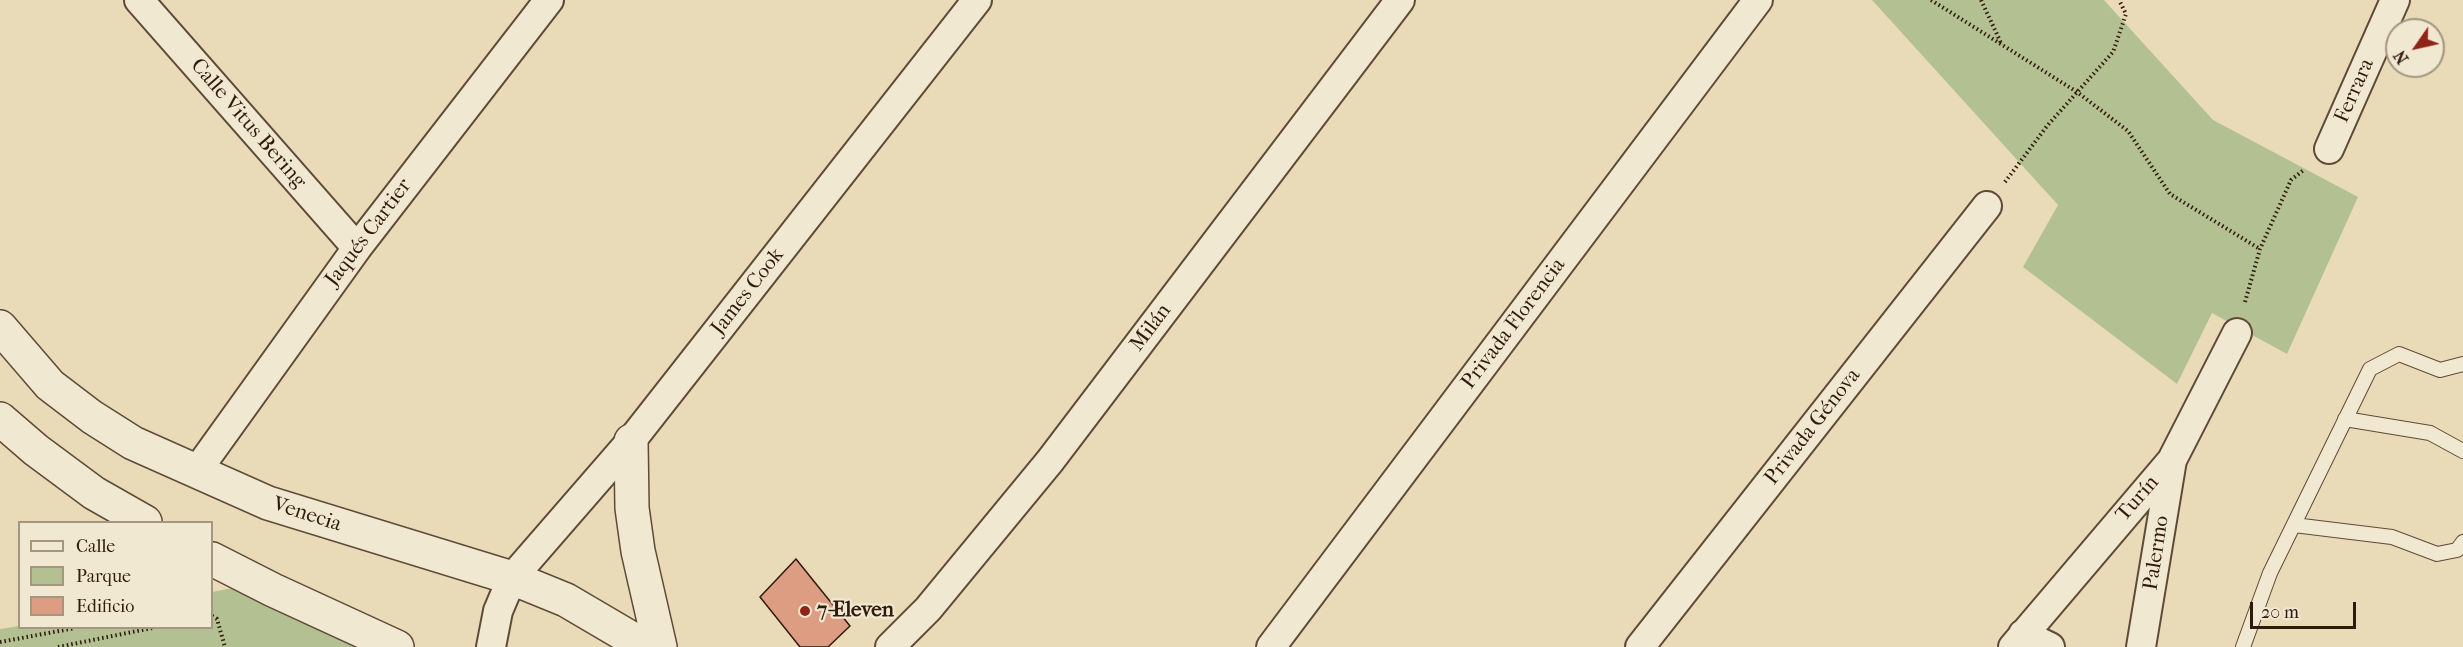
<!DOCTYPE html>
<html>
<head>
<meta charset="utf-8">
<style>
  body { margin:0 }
  #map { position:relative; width:2463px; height:647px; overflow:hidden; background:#e9dbb8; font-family:"IM FELL French Canon",serif }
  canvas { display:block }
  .legend { position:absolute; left:18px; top:521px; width:195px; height:108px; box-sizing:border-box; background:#f1e8d1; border:2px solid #a49682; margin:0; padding:8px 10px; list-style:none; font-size:18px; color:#301a0c }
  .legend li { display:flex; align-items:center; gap:12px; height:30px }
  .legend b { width:30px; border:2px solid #a49682 }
  .north { position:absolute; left:2385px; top:18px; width:60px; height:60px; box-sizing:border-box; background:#f1e8d1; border:2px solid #a49682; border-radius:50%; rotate:236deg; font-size:16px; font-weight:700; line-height:24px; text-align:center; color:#301a0c }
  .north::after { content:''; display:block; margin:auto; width:21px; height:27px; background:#8f2418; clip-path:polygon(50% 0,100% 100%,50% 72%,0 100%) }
  .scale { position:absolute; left:2250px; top:602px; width:106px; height:27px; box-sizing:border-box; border:3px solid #301a0c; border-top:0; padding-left:8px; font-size:18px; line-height:21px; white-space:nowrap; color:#301a0c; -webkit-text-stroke:4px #f1e8d1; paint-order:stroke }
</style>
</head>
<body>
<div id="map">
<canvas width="2463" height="647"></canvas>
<ul class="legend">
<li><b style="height:8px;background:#f1e8d1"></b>Calle</li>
<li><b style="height:16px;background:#b3c192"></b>Parque</li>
<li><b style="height:16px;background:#dc9d82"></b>Edificio</li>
</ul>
<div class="north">N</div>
<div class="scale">20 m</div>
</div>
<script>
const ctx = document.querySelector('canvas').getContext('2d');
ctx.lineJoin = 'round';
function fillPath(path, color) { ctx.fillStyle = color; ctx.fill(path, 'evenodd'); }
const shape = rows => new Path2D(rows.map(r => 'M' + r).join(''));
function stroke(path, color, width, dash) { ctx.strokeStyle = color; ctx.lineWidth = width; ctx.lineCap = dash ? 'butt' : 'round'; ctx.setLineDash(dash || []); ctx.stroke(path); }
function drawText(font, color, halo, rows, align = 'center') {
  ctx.font = font + ' "IM FELL French Canon",serif'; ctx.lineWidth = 4.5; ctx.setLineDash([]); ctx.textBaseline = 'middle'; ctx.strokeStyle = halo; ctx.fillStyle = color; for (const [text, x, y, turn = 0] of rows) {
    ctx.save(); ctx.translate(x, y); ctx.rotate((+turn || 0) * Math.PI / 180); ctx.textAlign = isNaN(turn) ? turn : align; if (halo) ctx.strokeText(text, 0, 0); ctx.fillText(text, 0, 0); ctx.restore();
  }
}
fillPath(shape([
  [1872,0,2104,0,2213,120,2358,197,2287,354,2212,313,2177,384,2023,267,2058,205],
  [243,586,361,647,0,647,0,629,19,626,212,628,212,592]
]), '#b3c192');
const building = shape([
  [796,559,850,626,828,647,800,647,760,597,796,559]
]);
fillPath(building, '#dc9d82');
stroke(building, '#301a0c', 1.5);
const service = shape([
  [2345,419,2430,433,2463,451],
  [2294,525,2392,537,2437,554,2457,550,2463,542],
  [2243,647,2270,573,2370,369,2399,354,2440,370,2463,364]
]);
const minor = shape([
  [139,0,357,248],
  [2329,149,2395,0],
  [196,472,357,248,549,0],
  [2023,634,2050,647],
  [491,647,498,611,512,578,631,441,977,0],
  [890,647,928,609,1050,461,1400,0],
  [1271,647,1758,0],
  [1640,647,1987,206],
  [2013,647,2172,460,2237,333],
  [2141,647,2172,460]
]);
const tertiary = shape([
  [0,327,50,385,92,417,133,443,268,503,512,578,566,600,646,647],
  [0,419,36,450,94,493,145,522],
  [631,441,632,508,638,551,660,647],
  [212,559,273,590,397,647]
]);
stroke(service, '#5e4a37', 16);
stroke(minor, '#5e4a37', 32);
stroke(tertiary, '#5e4a37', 36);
stroke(shape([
  [1931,0,2077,92,2128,131,2170,194,2260,249],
  [1981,0,2002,45],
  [2005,182,2047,126,2113,52,2126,14,2119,0],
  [2245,302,2260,249,2291,180,2305,169],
  [212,616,217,619,225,647],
  [0,642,75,628],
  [58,647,152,628]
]), '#301a0c', 4, [1.5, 3]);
stroke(service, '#f1e8d1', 14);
stroke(minor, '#f1e8d1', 28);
stroke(tertiary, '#f1e8d1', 33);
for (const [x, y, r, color] of [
  [805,611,6,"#8f2418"]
]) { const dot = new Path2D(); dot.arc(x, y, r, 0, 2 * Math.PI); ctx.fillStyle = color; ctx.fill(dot); stroke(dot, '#f1e8d1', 2); }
drawText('21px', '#301a0c', '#f1e8d1', [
  ["Ferrara",2355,91,-66],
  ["Calle Vitus Bering",248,124,49],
  ["Jaqués Cartier",369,233,-53],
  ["James Cook",748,292,-52],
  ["Privada Florencia",1514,324,-53],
  ["Milán",1151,328,-53],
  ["Privada Génova",1813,427,-52],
  ["Turín",2138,499,-49],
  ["Venecia",307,515,18],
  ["Palermo",2157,553,-81]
]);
drawText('bold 21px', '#301a0c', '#f1e8d1', [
  ["7-Eleven",817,611]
], 'left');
</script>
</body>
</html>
